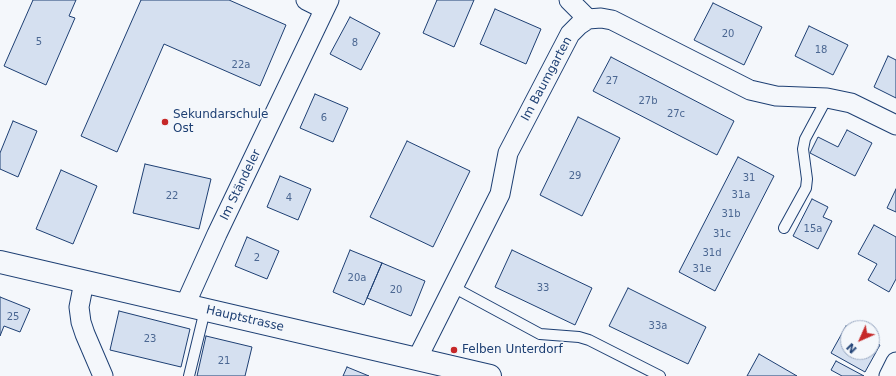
<!DOCTYPE html>
<html>
<head>
<meta charset="utf-8">
<style>
  body { margin:0 }
  #map { position:relative; width:896px; height:376px; overflow:hidden; background:#f4f7fb; font-family:"DejaVu Sans",sans-serif }
  canvas { display:block }
  .north { position:absolute; left:840px; top:320px; width:40px; height:40px; box-sizing:border-box; background:#f4f7fb; border:1px solid #9eadc5; border-radius:50%; rotate:225deg; font-size:11px; font-weight:700; line-height:16px; text-align:center; color:#1d3f73 }
  .north::after { content:''; display:block; margin:auto; width:14px; height:18px; background:#c62828; clip-path:polygon(50% 0,100% 100%,50% 72%,0 100%) }
</style>
</head>
<body>
<div id="map">
<canvas width="896" height="376"></canvas>
<div class="north">N</div>
</div>
<script>
const ctx = document.querySelector('canvas').getContext('2d');
ctx.lineJoin = 'round';
function fillPath(path, color) { ctx.fillStyle = color; ctx.fill(path, 'evenodd'); }
const shape = rows => new Path2D(rows.map(r => 'M' + r).join(''));
function stroke(path, color, width, dash) { ctx.strokeStyle = color; ctx.lineWidth = width; ctx.lineCap = dash ? 'butt' : 'round'; ctx.setLineDash(dash || []); ctx.stroke(path); }
function drawText(font, color, halo, rows, align = 'center') {
  ctx.font = font + ' "DejaVu Sans",sans-serif'; ctx.lineWidth = 3; ctx.setLineDash([]); ctx.textBaseline = 'middle'; ctx.strokeStyle = halo; ctx.fillStyle = color; for (const [text, x, y, turn = 0] of rows) {
    ctx.save(); ctx.translate(x, y); ctx.rotate((+turn || 0) * Math.PI / 180); ctx.textAlign = isNaN(turn) ? turn : align; if (halo) ctx.strokeText(text, 0, 0); ctx.fillText(text, 0, 0); ctx.restore();
  }
}
const building = shape([
  [33,0,76,0,69,16,75,18,46,85,4,66,33,0],
  [141,0,229,0,286,25,260,86,164,44,117,152,81,136,141,0],
  [437,0,474,0,454,47,423,33,437,0],
  [713,3,762,27,744,65,694,40,713,3],
  [495,9,541,29,526,64,480,44,495,9],
  [350,17,380,33,361,70,330,54,350,17],
  [809,26,848,45,833,75,795,56,809,26],
  [888,56,896,60,896,98,874,87,888,56],
  [611,57,734,121,717,155,593,91,611,57],
  [315,94,348,108,333,142,300,128,315,94],
  [578,117,620,138,582,216,540,195,578,117],
  [13,121,37,131,18,177,0,169,0,153,13,121],
  [847,130,872,143,855,176,810,153,818,137,838,147,847,130],
  [407,141,470,171,433,247,370,217,407,141],
  [738,157,774,176,715,291,679,272,738,157],
  [145,164,211,179,199,229,133,213,145,164],
  [61,170,97,186,73,244,36,229,61,170],
  [280,176,311,189,298,220,267,207,280,176],
  [896,189,896,212,887,208,896,189],
  [812,199,828,207,823,217,832,221,818,249,793,236,812,199],
  [874,225,896,237,896,279,889,292,868,280,877,264,858,254,874,225],
  [247,237,279,251,267,279,235,266,247,237],
  [350,250,382,263,364,305,333,292,350,250],
  [512,250,592,288,575,325,495,287,512,250],
  [382,263,425,281,411,316,367,298,382,263],
  [628,288,706,327,688,364,609,326,628,288],
  [0,297,30,309,20,332,4,326,0,336,0,297],
  [119,311,190,329,181,367,110,350,119,311],
  [846,326,850,328,848,328,848,352,872,352,872,340,880,345,865,372,831,353,846,326],
  [206,336,252,347,245,376,197,376,206,336],
  [759,354,797,376,747,376,759,354],
  [836,361,864,376,842,376,831,370,836,361],
  [347,367,369,376,343,376,347,367]
]);
fillPath(building, '#d5e0f0');
stroke(building, '#1d3f73', 1);
const lane = shape([
  [784,228,806,188,807,179,803,149,805,139,827,98],
  [453,287,540,334,579,337,589,340,660,376],
  [189,376,205,310]
]);
const street = shape([
  [306,0,324,9],
  [569,0,588,19],
  [84,282,79,307,81,322,85,334,103,376],
  [185,305,217,234,329,0],
  [417,359,500,194,508,153,570,34,579,25,588,19,601,18,612,20,750,90,776,96,827,98,851,103,896,125],
  [889,376,896,362]
]);
const primary = shape([
  [0,262,490,376]
]);
stroke(lane, '#1d3f73', 12);
stroke(street, '#1d3f73', 21);
stroke(primary, '#1d3f73', 24);
stroke(lane, '#f4f7fb', 10);
stroke(street, '#f4f7fb', 19);
stroke(primary, '#f4f7fb', 22);
for (const [x, y, r, color] of [
  [165,122,4,"#c62828"],
  [454,350,4,"#c62828"]
]) { const dot = new Path2D(); dot.arc(x, y, r, 0, 2 * Math.PI); ctx.fillStyle = color; ctx.fill(dot); stroke(dot, '#f4f7fb', 1.5); }
drawText('10px', '#4b6792', null, [
  ["20",728,34],
  ["5",39,42],
  ["8",355,43],
  ["18",821,50],
  ["22a",241,65],
  ["27",612,81],
  ["27b",648,101],
  ["27c",676,114],
  ["6",324,118],
  ["29",575,176],
  ["31",749,178],
  ["31a",741,195],
  ["22",172,196],
  ["4",289,198],
  ["31b",731,214],
  ["15a",813,229],
  ["31c",722,234],
  ["31d",712,253],
  ["2",257,258],
  ["31e",702,269],
  ["20a",357,278],
  ["33",543,288],
  ["20",396,290],
  ["25",13,317],
  ["33a",658,326],
  ["23",150,339],
  ["21",224,361]
]);
drawText('12px', '#1d3f73', '#f4f7fb', [
  ["Im Baumgarten",547,79,-62],
  ["Im Ständeler",241,185,-64],
  ["Hauptstrasse",245,319,13]
]);
drawText('12px', '#1d3f73', '#f4f7fb', [
  ["Sekundarschule",173,115],
  ["Ost",173,129],
  ["Felben Unterdorf",462,350]
], 'left');
</script>
</body>
</html>
